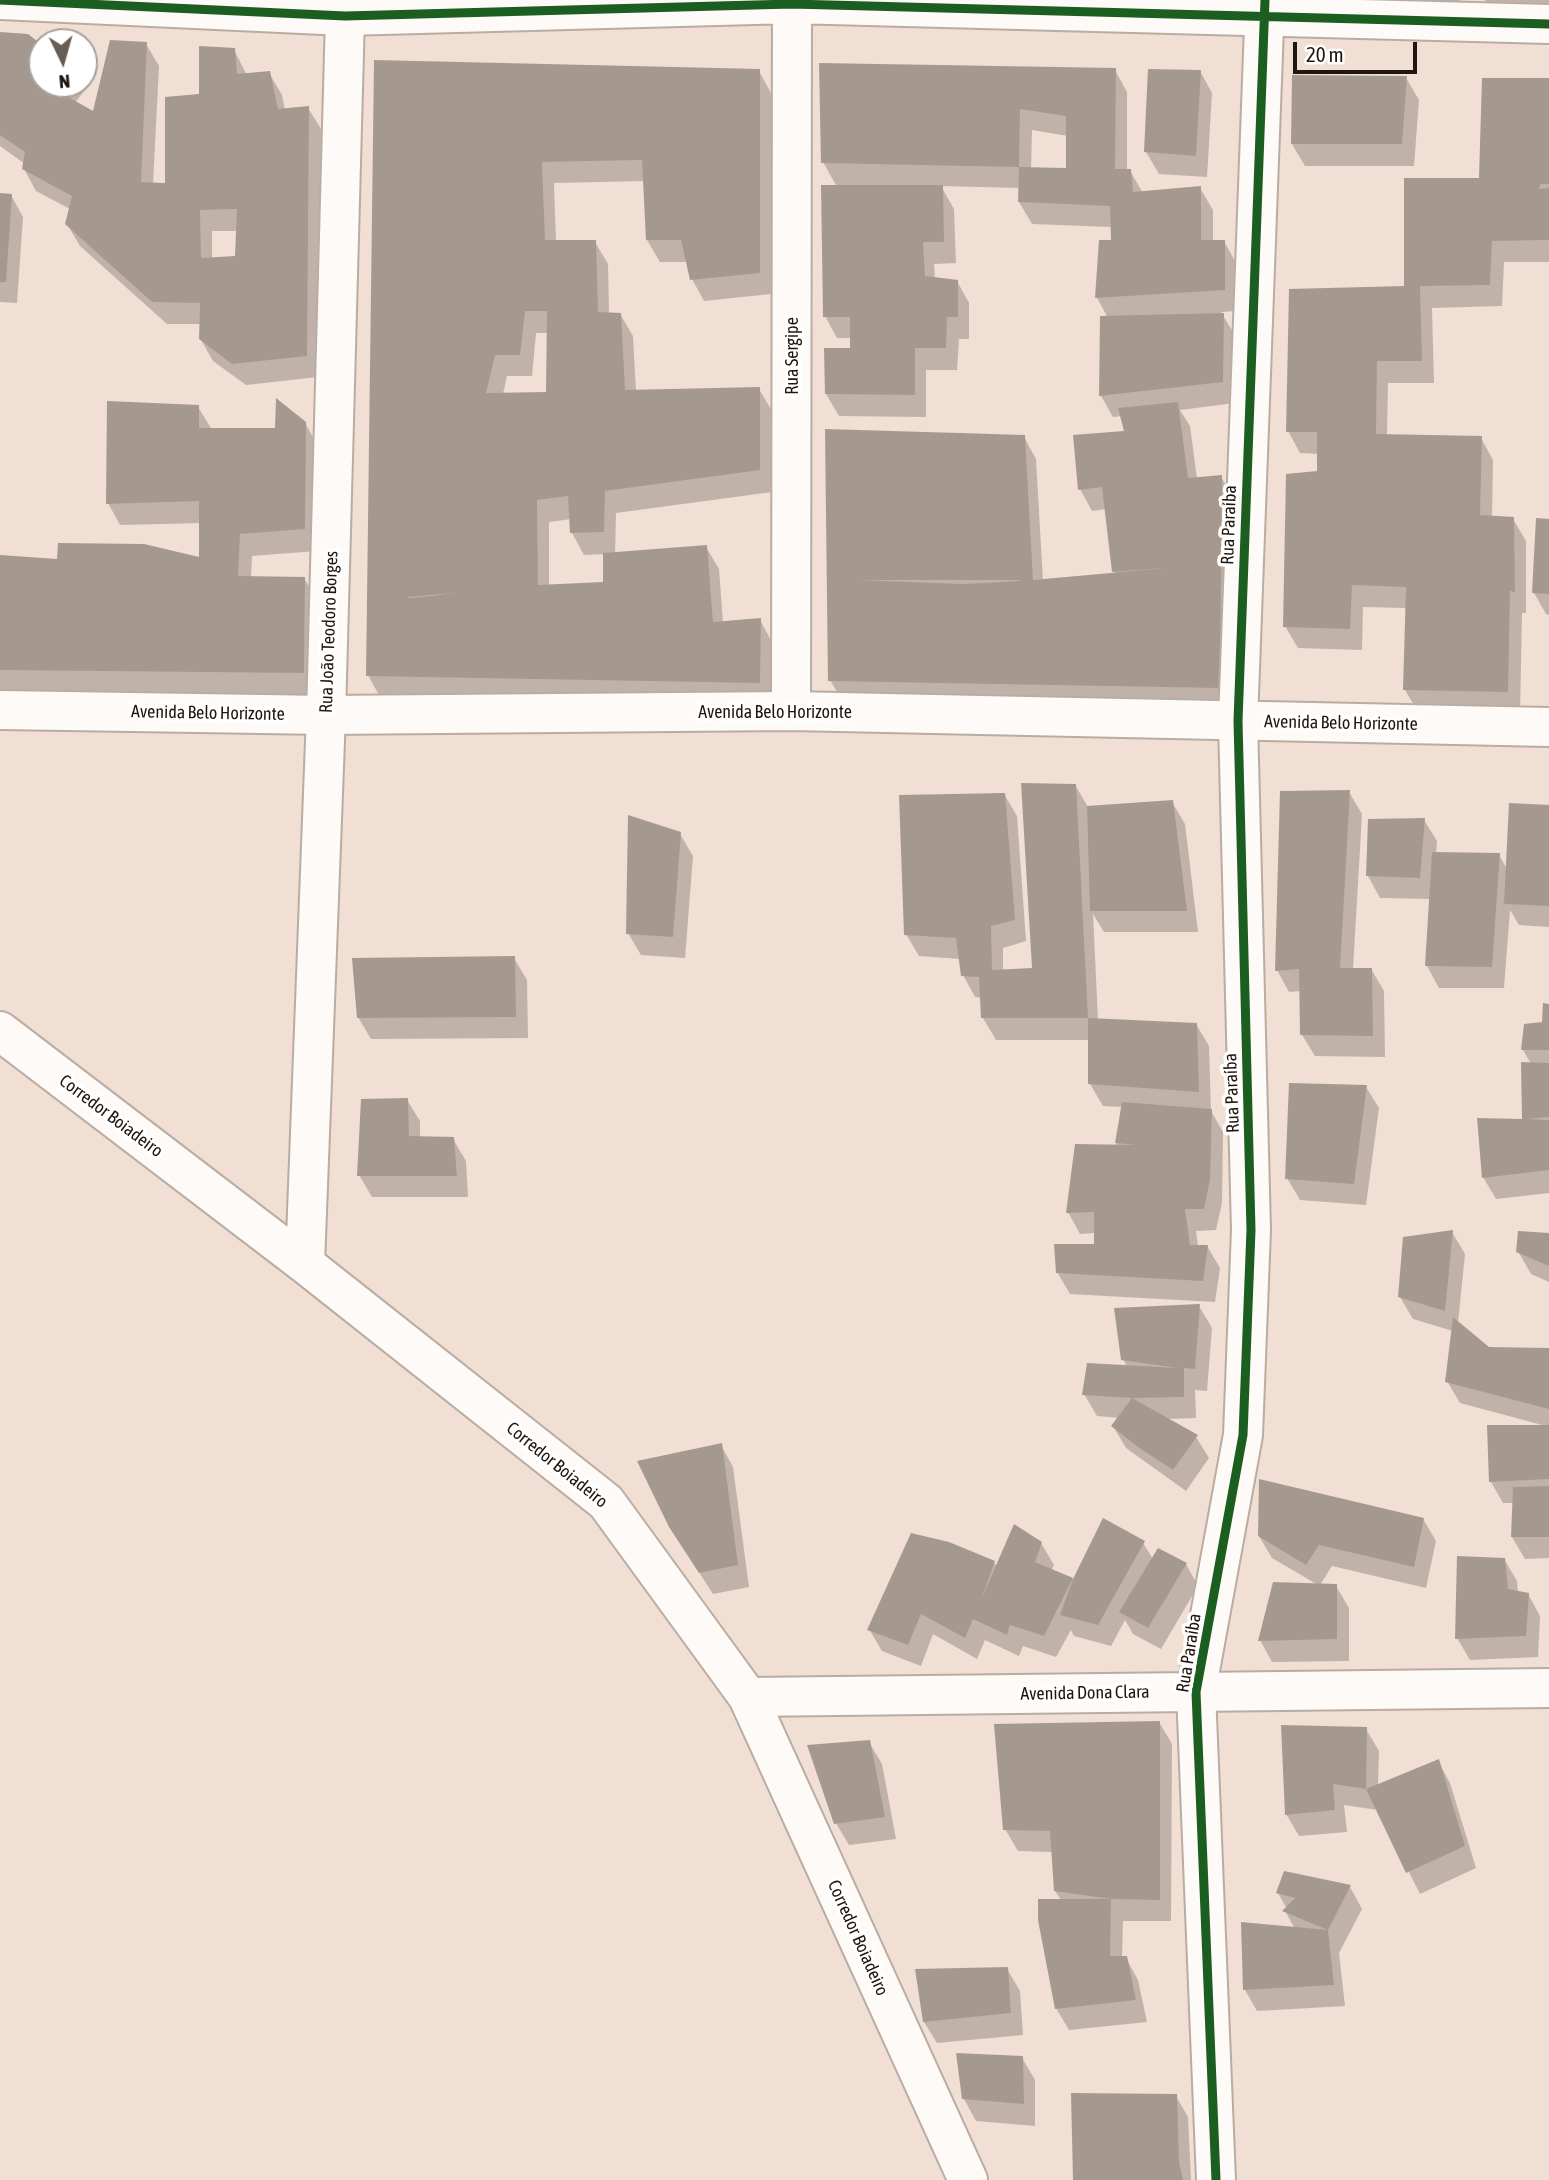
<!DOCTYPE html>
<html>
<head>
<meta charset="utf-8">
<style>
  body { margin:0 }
  #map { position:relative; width:1549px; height:2180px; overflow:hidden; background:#f0dfd2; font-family:"Asap Condensed",sans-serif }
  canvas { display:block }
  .north { position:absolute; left:28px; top:28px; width:70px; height:70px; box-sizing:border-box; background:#fff; border:2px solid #a6a29e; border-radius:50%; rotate:175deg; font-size:19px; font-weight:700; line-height:28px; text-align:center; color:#21160d }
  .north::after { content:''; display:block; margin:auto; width:24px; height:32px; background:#695c52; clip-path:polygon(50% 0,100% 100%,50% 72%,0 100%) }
  .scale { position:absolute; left:1293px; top:42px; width:124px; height:32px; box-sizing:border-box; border:4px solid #21160d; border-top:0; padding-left:9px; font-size:21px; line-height:24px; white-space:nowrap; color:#21160d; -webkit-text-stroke:5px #fff; paint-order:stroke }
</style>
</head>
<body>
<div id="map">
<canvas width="1549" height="2180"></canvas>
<div class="north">N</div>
<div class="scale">20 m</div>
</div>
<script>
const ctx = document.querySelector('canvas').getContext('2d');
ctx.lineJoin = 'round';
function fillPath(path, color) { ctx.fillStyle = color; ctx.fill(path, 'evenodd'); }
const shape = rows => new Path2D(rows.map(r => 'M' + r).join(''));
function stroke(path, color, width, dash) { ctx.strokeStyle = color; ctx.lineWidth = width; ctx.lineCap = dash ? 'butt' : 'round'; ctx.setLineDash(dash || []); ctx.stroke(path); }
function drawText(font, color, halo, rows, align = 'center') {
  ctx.font = font + ' "Asap Condensed",sans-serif'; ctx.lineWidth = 7; ctx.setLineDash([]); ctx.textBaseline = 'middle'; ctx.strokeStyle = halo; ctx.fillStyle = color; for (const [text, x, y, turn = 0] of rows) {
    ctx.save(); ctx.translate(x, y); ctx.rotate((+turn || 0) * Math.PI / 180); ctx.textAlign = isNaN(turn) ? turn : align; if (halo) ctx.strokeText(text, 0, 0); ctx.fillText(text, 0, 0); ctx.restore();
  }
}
fillPath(shape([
  [1408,0,1460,0,1460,12,1415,11],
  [1485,0,1549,0,1549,15,1492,13],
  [0,34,42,47,42,84,80,84,84,91,75,103,94,114,146,44,159,66,153,184,167,185,201,96,234,50,247,75,269,73,282,95,285,110,308,108,321,129,318,377,246,385,213,361,200,338,201,324,167,324,80,246,67,224,70,209,36,191,24,169,25,164,0,146],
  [212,231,238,231,236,258,212,259],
  [375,62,759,71,771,93,771,294,704,301,692,279,688,262,660,262,647,240,645,181,554,183,556,242,595,242,608,264,609,314,620,314,633,336,636,392,759,389,772,411,772,492,616,513,615,554,706,547,719,569,723,623,760,620,772,642,772,704,380,697,368,675],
  [536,333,549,333,548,393,503,394,507,376,532,376],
  [571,519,572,533,584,555,605,554,605,584,549,586,549,522],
  [1115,70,1127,92,1127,171,1130,171,1143,193,1200,188,1213,210,1213,242,1224,241,1236,263,1236,311,1221,312,1236,337,1235,403,1180,410,1190,426,1197,479,1221,477,1234,498,1232,710,843,702,830,680,827,431,1024,437,1036,459,1043,581,1115,575,1106,509,1092,511,1080,489,1126,432,1122,416,1113,417,1101,396,1108,318,1097,298,1101,242,1113,242,1112,227,1032,224,1019,202,1020,188,941,186,954,209,956,263,934,264,935,279,957,281,969,303,969,339,959,339,957,370,926,370,926,417,839,416,826,394,851,350,851,338,837,338,825,316,837,187,823,162],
  [1032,130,1068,136,1067,169,1031,169],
  [1200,71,1212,93,1207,177,1159,174,1146,152],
  [1406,78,1419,100,1414,166,1305,166,1292,144],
  [1549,80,1549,262,1504,262,1502,306,1432,308,1434,383,1388,383,1387,436,1481,438,1493,460,1492,517,1513,519,1526,541,1526,613,1522,613,1520,714,1418,712,1405,690,1407,608,1363,607,1362,650,1298,648,1285,626,1319,473,1319,454,1300,453,1288,431,1405,288],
  [0,195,11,195,23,217,17,303,0,302],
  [198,407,212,430,276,430,305,423,318,446,317,551,252,556,251,578,304,578,317,600,316,695,0,691,0,557,59,561,200,559,201,523,120,525,108,503],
  [1549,521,1549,615,1546,614,1534,593],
  [1075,785,1088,807,1172,802,1185,824,1198,932,1104,932,1093,914,1098,1020,1196,1024,1209,1046,1211,1111,1223,1132,1222,1203,1216,1230,1196,1231,1198,1246,1207,1246,1220,1268,1215,1302,1070,1294,1057,1272,1095,1246,1095,1233,1080,1234,1068,1212,1116,1146,1122,1107,1103,1106,1090,1084,1090,1040,996,1040,983,1018,982,998,975,997,963,975,960,959,919,956,906,934,1004,794,1017,816,1026,941,1003,948,1003,972,1034,970],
  [1349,792,1362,814,1353,969,1371,969,1384,991,1385,1057,1315,1056,1302,1035,1301,991,1289,992,1277,970],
  [1549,807,1549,927,1519,925,1510,910,1504,988,1439,988,1427,966,1431,899,1380,898,1368,876,1424,820,1437,841,1436,854,1499,855,1507,869],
  [680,834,693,856,685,958,641,955,628,933],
  [514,958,527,980,528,1038,371,1039,358,1017],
  [1549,1006,1549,1193,1496,1199,1483,1177,1523,1121,1531,1064,1523,1050,1525,1025,1543,1024],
  [1366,1087,1379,1108,1366,1205,1300,1200,1287,1178],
  [407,1100,420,1121,420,1138,453,1139,466,1161,468,1197,372,1197,359,1175],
  [1452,1232,1465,1254,1458,1323,1488,1348,1549,1350,1549,1558,1525,1559,1512,1537,1514,1503,1503,1503,1491,1482,1546,1426,1460,1403,1447,1381,1453,1331,1413,1319,1400,1297],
  [1549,1235,1549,1282,1531,1274,1518,1251],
  [1199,1306,1212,1328,1207,1391,1195,1390,1196,1418,1165,1419,1196,1437,1209,1458,1186,1491,1126,1448,1113,1426,1120,1418,1097,1416,1084,1394,1127,1367,1123,1359],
  [721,1445,733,1467,749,1587,713,1594,684,1549],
  [1423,1519,1436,1541,1426,1588,1332,1566,1320,1585,1336,1586,1349,1608,1349,1661,1272,1662,1260,1640,1318,1585,1272,1558,1259,1536],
  [1041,1543,1054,1565,1051,1571,1074,1580,1143,1543,1153,1559,1186,1564,1198,1586,1161,1649,1133,1634,1125,1620,1111,1646,1074,1636,1071,1630,1056,1657,1023,1646,1019,1656,985,1640,977,1659,933,1634,921,1666,882,1651,869,1629,994,1562,997,1567],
  [1504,1559,1517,1581,1518,1593,1528,1594,1540,1616,1538,1657,1470,1660,1457,1638],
  [1159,1722,1172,1744,1171,1921,1123,1921,1122,1958,1126,1958,1138,1980,1147,2022,1069,2030,1056,2008,1061,1900,1055,1891,1053,1852,1018,1851,1005,1829],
  [1366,1729,1379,1751,1378,1786,1438,1761,1450,1783,1476,1868,1420,1894,1378,1810,1344,1805,1347,1832,1299,1836,1286,1814],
  [869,1742,882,1764,896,1839,849,1845,836,1823],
  [1350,1887,1362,1909,1339,1953,1345,2006,1257,2011,1245,1990,1295,1929,1285,1911,1287,1909,1278,1893],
  [1007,1969,1020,1991,1023,2035,937,2043,924,2022],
  [1022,2058,1035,2080,1035,2126,976,2121,964,2099],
  [1176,2096,1188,2117,1191,2180,1075,2180]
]), '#0003');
fillPath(shape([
  [0,32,28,34,42,45,42,84,61,84,56,90,93,111,110,40,147,42,141,182,165,183,165,97,199,94,199,46,235,48,237,74,270,71,278,109,309,106,307,356,232,364,199,339,200,303,152,302,65,224,72,196,22,169,25,152,0,135],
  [237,209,235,256,201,258,200,210],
  [374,60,760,69,760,273,690,280,681,240,646,240,642,160,542,162,545,240,596,240,598,312,621,313,625,390,760,387,760,470,605,491,604,532,570,533,568,496,537,500,538,585,603,582,603,553,707,545,713,622,761,618,760,683,366,676],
  [525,311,547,311,546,392,486,393,495,355,520,355],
  [455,593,432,596,409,598,408,597],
  [819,63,1116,68,1115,169,1131,169,1133,192,1201,186,1201,240,1225,240,1225,290,1095,298,1099,240,1111,240,1110,206,1018,202,1019,167,1066,168,1066,116,1020,109,1019,167,821,163],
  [1148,69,1201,70,1196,156,1144,152],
  [1292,75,1407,76,1402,144,1291,144],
  [1482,78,1549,78,1549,184,1540,184,1539,189,1549,188,1549,240,1492,241,1490,285,1420,286,1422,361,1377,361,1376,434,1482,436,1480,515,1514,517,1515,592,1510,591,1508,692,1403,690,1406,587,1352,585,1350,629,1283,627,1286,474,1317,471,1317,432,1286,432,1289,289,1404,286,1404,178,1479,178],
  [821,185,943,185,944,242,923,242,925,276,958,280,958,317,947,317,946,348,915,348,915,395,825,394,824,348,850,348,850,317,823,317],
  [0,193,12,194,6,282,0,282],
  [1224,313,1223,382,1099,396,1100,316],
  [276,398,306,422,305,529,240,534,238,576,305,577,304,673,0,670,0,555,57,559,58,543,144,544,199,557,199,501,106,504,107,401,199,405,199,428,275,428],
  [1178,402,1188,478,1222,475,1220,688,828,681,825,429,1025,435,1033,580,1166,568,1112,572,1102,487,1078,490,1073,435,1124,431,1118,408],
  [860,580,1020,580,1020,581,964,584],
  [1536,518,1549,519,1549,594,1532,593],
  [1021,783,1076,784,1088,1018,981,1018,979,977,961,976,956,938,904,935,899,795,1005,793,1015,920,991,926,992,970,1032,968],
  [1350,790,1340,968,1372,968,1373,1036,1300,1035,1299,969,1275,971,1280,791],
  [1173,800,1187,911,1090,911,1087,806],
  [1509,803,1549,805,1549,906,1504,904],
  [628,815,681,832,673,937,626,934],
  [1425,818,1420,878,1366,876,1368,819],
  [1432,852,1500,853,1492,967,1425,966],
  [515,956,516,1017,357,1018,352,958],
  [1543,1003,1549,1004,1549,1050,1521,1050,1524,1024,1542,1022],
  [1088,1018,1197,1023,1199,1092,1088,1084],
  [1521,1062,1549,1063,1549,1117,1527,1119,1549,1120,1549,1170,1482,1178,1477,1118,1522,1119],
  [1289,1083,1367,1085,1354,1184,1285,1179],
  [408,1098,409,1136,454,1137,457,1176,357,1176,361,1099],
  [1122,1102,1212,1109,1210,1180,1204,1209,1185,1209,1190,1245,1208,1245,1203,1281,1056,1273,1054,1244,1094,1244,1094,1212,1066,1213,1075,1144,1137,1145,1115,1143],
  [1453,1230,1445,1311,1398,1297,1403,1237],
  [1518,1231,1549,1233,1549,1266,1516,1252],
  [1200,1304,1195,1369,1184,1368,1184,1397,1132,1398,1082,1395,1087,1363,1178,1368,1121,1360,1114,1308],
  [1453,1317,1489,1347,1549,1348,1549,1409,1445,1382],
  [1132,1398,1198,1435,1173,1470,1138,1447,1111,1426],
  [1487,1425,1549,1425,1549,1479,1489,1482],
  [722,1443,738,1565,699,1573,669,1527,637,1461],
  [1259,1479,1424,1518,1414,1567,1319,1545,1306,1565,1258,1536],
  [1549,1486,1549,1537,1511,1537,1513,1487],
  [1103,1518,1145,1541,1098,1625,1060,1615,1073,1579],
  [1014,1524,1042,1542,1035,1562,1073,1578,1044,1636,1010,1625,1007,1635,973,1619,965,1638,921,1614,908,1645,867,1630,911,1533,949,1542,995,1561,981,1600],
  [1158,1548,1187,1563,1148,1628,1119,1612],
  [1457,1556,1505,1558,1508,1589,1529,1593,1526,1636,1455,1639],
  [1273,1582,1337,1584,1337,1639,1258,1641],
  [1160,1721,1160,1900,1111,1899,1054,1891,1050,1831,1003,1830,994,1724],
  [1281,1725,1367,1727,1366,1789,1439,1759,1465,1846,1406,1873,1366,1789,1333,1784,1335,1810,1285,1815],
  [870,1740,885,1817,834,1824,807,1745],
  [1284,1871,1351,1885,1328,1930,1334,1985,1243,1990,1241,1922,1328,1930,1282,1911,1295,1898,1276,1893],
  [1038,1899,1111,1899,1110,1956,1127,1956,1136,2000,1055,2009,1038,1920],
  [1008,1967,1011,2013,923,2022,915,1969],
  [956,2053,1023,2056,1024,2104,962,2099],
  [1071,2093,1177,2094,1179,2162,1183,2180,1073,2180]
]), '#a5998f');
const minor = shape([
  [345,0,345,16,792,4,1549,24],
  [0,710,326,715,305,1264],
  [791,711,792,0],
  [0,1031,305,1264,606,1502,748,1697,968,2180],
  [748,1697,1549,1688],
  [1216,2180,1196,1692,1243,1435,1251,1230,1238,721,1265,0]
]);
const tertiary = shape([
  [0,0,345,16,326,715,791,711,1549,727]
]);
stroke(minor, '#b9aca2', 42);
stroke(tertiary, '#b9aca2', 42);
stroke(minor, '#fdfaf8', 38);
stroke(tertiary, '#fdfaf8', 38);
stroke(shape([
  [0,0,345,16,792,4,1549,24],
  [1216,2180,1196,1692,1243,1435,1251,1230,1238,721,1265,0]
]), '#1b5e20', 9);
drawText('18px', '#21160d', '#fff', [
  ["Rua Sergipe",792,356,-90],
  ["Rua Paraíba",1229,525,-88],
  ["Rua João Teodoro Borges",329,632,-88],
  ["Avenida Belo Horizonte",775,712],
  ["Avenida Belo Horizonte",208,713,1],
  ["Avenida Belo Horizonte",1341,723,1],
  ["Rua Paraíba",1232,1093,-92],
  ["Corredor Boiadeiro",111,1116,37],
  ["Corredor Boiadeiro",557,1465,39],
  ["Rua Paraíba",1189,1653,-81],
  ["Avenida Dona Clara",1085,1693,-1],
  ["Corredor Boiadeiro",858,1938,66]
]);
</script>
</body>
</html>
